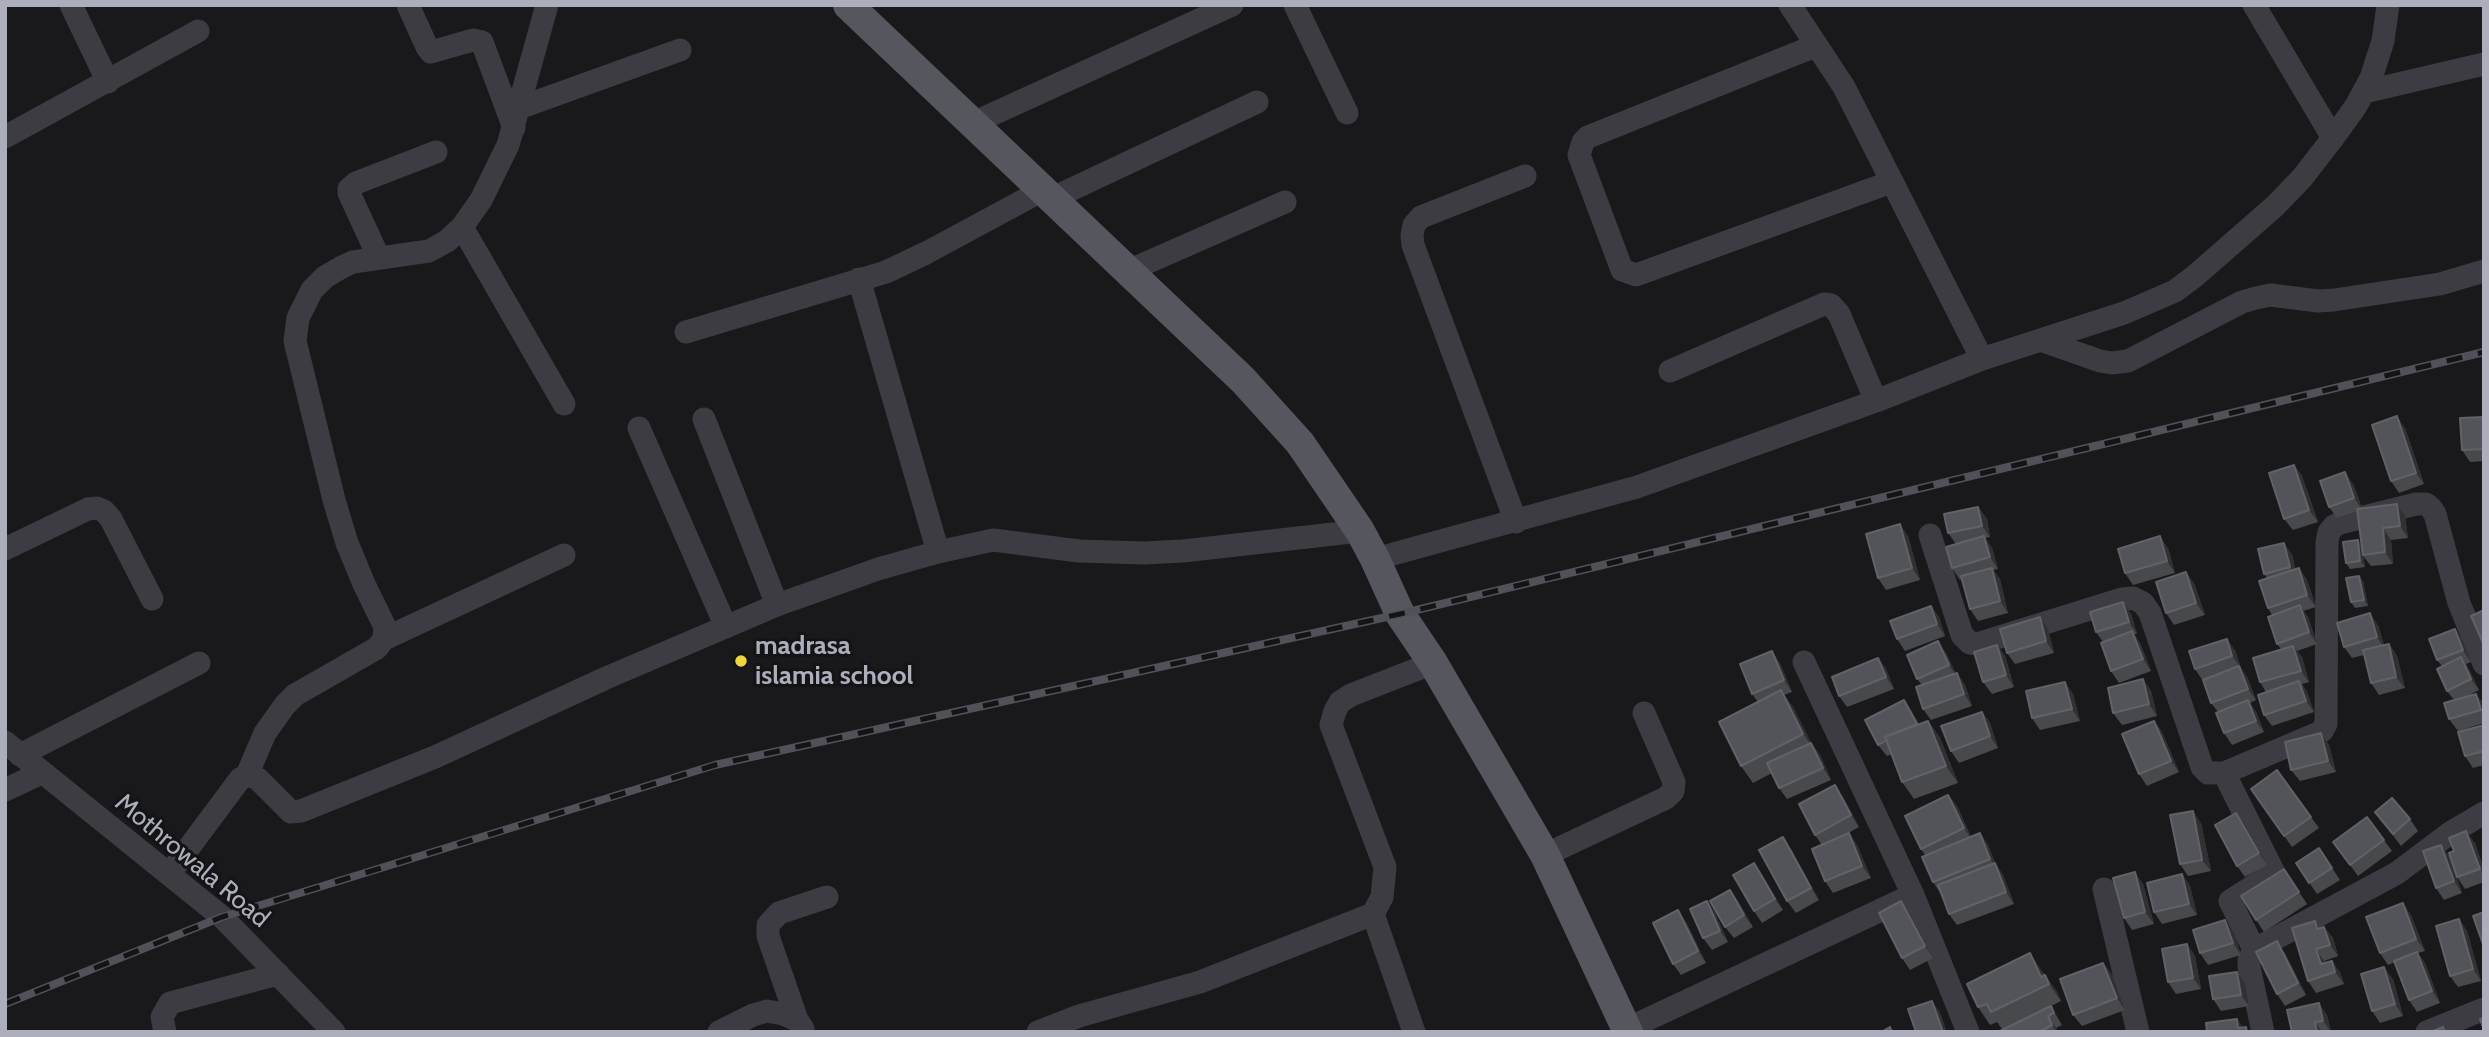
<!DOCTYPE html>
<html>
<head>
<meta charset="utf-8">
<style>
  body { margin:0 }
  #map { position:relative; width:2489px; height:1037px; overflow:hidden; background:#19191b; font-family:Cabin,sans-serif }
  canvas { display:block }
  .frame { position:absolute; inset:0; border:7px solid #acaebb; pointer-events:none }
</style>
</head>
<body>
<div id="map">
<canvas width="2489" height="1037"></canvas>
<div class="frame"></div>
</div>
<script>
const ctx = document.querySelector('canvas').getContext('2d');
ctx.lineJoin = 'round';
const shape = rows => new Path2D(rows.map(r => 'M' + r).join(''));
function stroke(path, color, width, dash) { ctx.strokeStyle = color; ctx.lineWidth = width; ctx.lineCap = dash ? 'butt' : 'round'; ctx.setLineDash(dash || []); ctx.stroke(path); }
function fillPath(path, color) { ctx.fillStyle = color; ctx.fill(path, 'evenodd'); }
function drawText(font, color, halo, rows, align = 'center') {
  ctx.font = font + ' Cabin,sans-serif'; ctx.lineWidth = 6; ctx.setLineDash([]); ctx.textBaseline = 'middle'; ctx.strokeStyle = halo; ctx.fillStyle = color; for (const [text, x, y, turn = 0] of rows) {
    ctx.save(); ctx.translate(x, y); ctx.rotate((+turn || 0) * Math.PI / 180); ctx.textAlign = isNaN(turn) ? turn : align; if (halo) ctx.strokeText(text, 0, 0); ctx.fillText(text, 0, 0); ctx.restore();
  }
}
stroke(shape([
  [71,5,108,82],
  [408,5,427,47,431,52,473,40,482,42,514,128],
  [1295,5,1347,113],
  [1790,5,1844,87,1982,359],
  [2254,5,2333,138],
  [1815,46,1588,137,1583,142,1579,155,1622,270,1636,275,1891,182],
  [2364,92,2484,64],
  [519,108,680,50],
  [971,124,1232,5],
  [5,137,198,31],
  [1051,199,1257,102],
  [462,227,564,404],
  [379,258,349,193,349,189,356,183,436,152],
  [1128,271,1285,202],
  [859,279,938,552],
  [686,332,886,272,926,253,1041,191],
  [2040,340,2100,361,2112,363,2128,361,2242,302,2256,298,2270,295,2318,301,2334,300,2440,284,2484,271],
  [1670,371,1824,304,1831,305,1839,314,1876,401],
  [704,419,777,605],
  [639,428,726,627],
  [1516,522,1413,245,1412,235,1414,225,1421,217,1525,176],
  [1930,535,1962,635,1970,643,1977,644,2122,599,2133,598,2143,603,2150,613,2202,767,2208,773,2224,773,2316,734,2322,731,2326,724,2327,542,2329,532,2334,526,2340,523,2416,504,2426,504,2431,508,2435,514,2459,603,2484,664],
  [5,549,88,509,97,508,104,511,111,519,152,599],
  [1375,559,1637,487,1876,401,1982,359,2124,313,2175,291,2195,276,2275,206,2302,178,2333,138,2356,106,2371,78,2383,41,2388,5],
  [384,639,564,555],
  [1804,662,1913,895],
  [5,742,222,917,334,1032],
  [20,755,199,663],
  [2224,773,2274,873,2230,901,2255,951],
  [247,775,265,733,285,705,295,695,377,648,384,639,385,627,364,584,347,543,334,500,295,341,298,318,312,290,325,277,342,267,353,262,429,251,447,241,462,227,481,200,508,145,547,5],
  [5,790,41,773],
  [1545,855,1666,798,1673,791,1674,782,1644,713],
  [170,873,240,779,247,775,258,779,291,812,301,811,435,757,606,678,777,605,878,569,938,552,993,540,1079,551,1144,553,1183,551,1360,531],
  [2104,889,2138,1032],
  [1373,914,1414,1032],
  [797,1020,768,936,768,925,779,913,827,897],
  [1627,1029,1913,895,1968,1032],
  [165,1032,162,1017,170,1003,278,974],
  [719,1032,753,1015,767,1011,783,1014,797,1020,803,1029],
  [1038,1032,1079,1016,1200,982,1373,914,1382,897,1385,867,1331,725,1335,711,1340,702,1351,695,1433,663],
  [2263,1032,2249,967,2249,959,2255,951,2263,945,2397,873,2450,833,2484,813],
  [2427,1032,2484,1009]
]), '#3c3c42', 23);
stroke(shape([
  [848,5,1243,380,1300,443,1360,531,1375,559,1400,614,1433,663,1545,855,1628,1032]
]), '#56565f', 30);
const rail = shape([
  [5,1004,222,917,715,765,1400,614,2484,352]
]);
stroke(rail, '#515259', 8);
stroke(rail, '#141416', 5, [16]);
fillPath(shape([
  [2484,417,2484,461,2470,462,2462,450],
  [2405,428,2424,484,2399,493,2391,481],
  [2294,465,2302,476,2318,522,2293,530,2284,519],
  [2353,484,2362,508,2397,504,2405,516,2408,538,2391,540,2393,564,2371,566,2363,556,2365,567,2350,569,2346,563,2361,545,2357,511,2337,518,2329,507],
  [1978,507,1987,519,1990,537,1985,538,1992,548,1998,569,1993,570,2000,579,2008,613,1978,621,1970,609,1962,579,1960,580,1952,568,1956,544,1948,533],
  [1908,536,1920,580,1886,590,1878,578],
  [2168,548,2175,573,2133,585,2125,573],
  [2292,554,2295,569,2299,568,2307,580,2316,607,2303,611,2308,617,2317,644,2297,651,2302,657,2309,682,2302,684,2307,692,2314,712,2272,726,2264,715,2266,692,2260,682,2281,649,2277,644,2272,615,2268,608,2267,578,2264,574],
  [2359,576,2363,581,2368,606,2355,608,2351,602],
  [2194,583,2205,615,2174,625,2166,613],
  [2123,602,2131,614,2137,634,2134,634,2140,643,2151,671,2119,683,2111,671,2103,642,2096,632],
  [1931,606,1939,617,1945,636,1905,651,1897,639],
  [2040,617,2048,629,2054,653,2015,664,2007,653],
  [2378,625,2384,645,2389,644,2397,656,2405,688,2379,695,2371,683,2364,655,2352,658,2344,647],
  [2463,641,2471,662,2466,664,2479,690,2469,695,2476,694,2484,705,2484,723,2458,731,2449,719,2454,700,2447,691,2442,666,2437,660],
  [1997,645,2005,656,2014,687,1992,694,1983,682],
  [2235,650,2241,668,2247,677,2256,700,2250,703,2256,712,2264,732,2232,745,2224,733,2218,712,2211,703,2203,681,2195,669],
  [1946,653,1956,674,1957,673,1965,685,1972,706,1931,720,1923,709,1922,685,1917,679],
  [1878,658,1886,669,1894,689,1847,707,1839,696],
  [1780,663,1792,692,1784,695,1793,707,1811,743,1820,755,1831,780,1787,799,1779,788,1772,773,1753,783,1741,766,1758,702,1752,694],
  [2143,679,2151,691,2157,716,2122,725,2113,713],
  [2073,694,2080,721,2040,730,2032,718],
  [1904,700,1912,712,1919,724,1928,721,1940,738,1958,783,1914,799,1902,782,1892,754,1887,756,1878,745],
  [1982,712,1990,723,1998,748,1959,763,1951,751],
  [2154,721,2162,732,2179,772,2147,786,2139,774],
  [2484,725,2484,765,2473,768,2465,756],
  [2321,733,2329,745,2336,772,2300,781,2291,770],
  [2277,770,2319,828,2292,847,2251,789],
  [1835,785,1843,797,1859,827,1841,837,1849,833,1857,845,1871,878,1833,893,1825,881,1822,845,1815,835],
  [1948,795,1957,806,1971,837,1980,833,1988,845,1995,863,2003,875,2014,904,1957,925,1949,914,1941,894,1933,882,1925,855,1921,849],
  [2375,812,2410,819,2418,831,2401,846],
  [2367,817,2392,851,2358,876,2333,842],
  [2201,823,2211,871,2188,876,2180,864],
  [2245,825,2267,865,2245,877,2237,866],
  [2475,843,2484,869,2484,882,2465,889,2457,877,2454,851],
  [2441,845,2449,856,2462,893,2444,900,2436,888],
  [2319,848,2340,880,2317,894,2296,863],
  [1791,849,1819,900,1796,913,1787,901],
  [1754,863,1783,910,1762,923,1754,911],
  [2284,869,2307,904,2264,932,2256,920],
  [2182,874,2190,886,2197,915,2162,924,2154,912],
  [2143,884,2154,924,2132,930,2124,918],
  [1730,890,1738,901,1753,927,1734,938,1725,927],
  [1707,901,1715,913,1728,942,1712,950,1703,938],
  [1909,913,1933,958,1910,970,1902,958],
  [2411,915,2425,951,2418,953,2425,963,2440,1003,2417,1012,2409,1000,2395,962,2388,965,2380,953],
  [2459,919,2467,931,2481,981,2458,987,2450,976],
  [1686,922,1706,963,1681,975,1673,964],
  [2324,927,2333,938,2338,956,2324,961,2325,963,2340,972,2344,984,2316,993,2308,981,2320,928],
  [2234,932,2241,955,2208,965,2200,953],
  [2187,944,2195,956,2201,989,2176,994,2168,982],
  [2285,953,2306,995,2285,1006,2277,994],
  [2042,971,2057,992,2061,1001,2051,1006,2062,1025,2056,1028,2058,1032,1998,1032,2002,1029,1997,1022,1990,1025,1978,1007],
  [2237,972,2245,983,2249,1006,2221,1011,2213,999],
  [2112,974,2125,1010,2082,1026,2073,1015],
  [2393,979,2403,1016,2380,1023,2372,1011],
  [2327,1015,2331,1032,2292,1032]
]), '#48494d');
fillPath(shape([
  [2397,416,2405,428,2424,484,2416,473],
  [2294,465,2302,476,2318,522,2309,510],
  [2345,472,2353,484,2362,509,2354,498],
  [2397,504,2405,516,2408,538,2400,526],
  [1978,507,1987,519,1990,537,1982,526],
  [1900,524,1908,536,1920,580,1912,568],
  [2383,528,2391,540,2393,564,2385,552],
  [1984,536,1992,548,1998,569,1990,557],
  [2160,536,2168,548,2175,573,2167,561],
  [2358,540,2362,546,2365,567,2360,561],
  [2284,543,2292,554,2298,579,2290,567],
  [1992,568,2000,579,2008,613,2000,601],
  [2299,568,2307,580,2316,607,2307,595],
  [2186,572,2194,583,2205,615,2196,603],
  [2359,576,2363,581,2368,606,2364,600],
  [2123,602,2131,614,2137,634,2129,622],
  [2300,605,2308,617,2317,644,2309,632],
  [1931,606,1939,617,1945,636,1937,624],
  [2370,613,2378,625,2385,649,2377,637],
  [2040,617,2048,629,2054,653,2046,641],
  [2455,629,2463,641,2471,662,2463,650],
  [2132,631,2140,643,2151,671,2143,659],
  [2227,639,2235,650,2241,668,2232,656],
  [1938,641,1946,653,1957,677,1949,665],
  [2389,644,2397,656,2405,688,2396,677],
  [1997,645,2005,656,2014,687,2006,675],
  [2293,646,2302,657,2309,682,2301,671],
  [1772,651,1780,663,1792,692,1784,680],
  [2461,657,2469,669,2479,690,2471,679],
  [1878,658,1886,669,1894,689,1886,677],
  [2239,666,2247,677,2256,700,2248,689],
  [1957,673,1965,685,1972,706,1964,694],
  [2143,679,2151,691,2157,716,2149,704],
  [2299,681,2307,692,2314,712,2306,701],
  [2065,682,2073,694,2080,721,2072,709],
  [1781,690,1793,707,1814,748,1811,743,1820,755,1831,780,1823,768,1815,750,1803,734],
  [2476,694,2484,705,2484,714,2481,710],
  [1904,700,1912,712,1925,736,1917,724],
  [2248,700,2256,712,2264,732,2256,721],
  [1982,712,1990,723,1998,748,1990,736],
  [1928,721,1940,738,1958,783,1946,766],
  [2154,721,2162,732,2179,772,2171,761],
  [2321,733,2329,745,2336,772,2328,761],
  [1835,785,1843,797,1859,827,1851,815],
  [1948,795,1957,806,1972,840,1964,828],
  [2193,811,2201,823,2211,871,2202,860],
  [2236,813,2245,825,2267,865,2259,853],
  [2466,831,2475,843,2484,869,2484,875,2480,869],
  [1849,833,1857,845,1871,878,1862,866],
  [1980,833,1988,845,1995,863,2003,875,2014,904,2006,892,1998,870,1990,859],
  [1783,837,1791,849,1819,900,1811,888],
  [2441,845,2449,856,2462,893,2454,881],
  [1754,863,1762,874,1783,910,1775,899],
  [2135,872,2143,884,2154,924,2145,912],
  [2182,874,2190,886,2197,915,2189,904],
  [1730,890,1738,901,1753,927,1744,915],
  [1707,901,1715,913,1728,942,1720,931],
  [1901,901,1909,913,1933,958,1925,946],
  [2403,903,2411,915,2425,951,2416,939],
  [1678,910,1686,922,1706,963,1698,951],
  [2459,919,2467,931,2481,981,2473,969],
  [2225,920,2234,932,2241,955,2233,943],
  [2324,927,2333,938,2338,956,2330,945],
  [2277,941,2285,953,2306,995,2298,983],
  [2187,944,2195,956,2201,989,2193,978],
  [2316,949,2324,961,2329,976,2321,964],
  [2417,952,2425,963,2440,1003,2432,991],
  [2030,953,2042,971,2049,984,2041,977],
  [2332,961,2340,972,2344,984,2335,972],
  [2103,963,2112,974,2125,1010,2117,998],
  [2384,967,2393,979,2403,1016,2395,1004],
  [2237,972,2245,983,2249,1006,2241,995],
  [2045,975,2057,992,2061,1001,2049,984],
  [1932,1001,1940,1012,1947,1032,1943,1032],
  [2319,1003,2327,1015,2331,1032,2323,1021],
  [2048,1016,2056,1028,2058,1032,2057,1032,2052,1025],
  [2237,1019,2245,1031,2238,1028],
  [2315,1022,2322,1032,2317,1032]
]), '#313134');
const building = shape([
  [2397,416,2416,473,2391,481,2372,425,2397,416],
  [2484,417,2484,449,2462,450,2460,418,2484,417],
  [2294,465,2309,510,2284,519,2269,473,2294,465],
  [2345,472,2354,498,2329,507,2320,481,2345,472],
  [2397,504,2400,526,2383,528,2385,552,2363,555,2357,509,2397,504],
  [1978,507,1982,526,1948,533,1944,514,1978,507],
  [1900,524,1912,568,1878,578,1866,534,1900,524],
  [1984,536,1990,557,1952,568,1946,547,1984,536],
  [2160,536,2167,561,2125,573,2118,549,2160,536],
  [2358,540,2360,561,2346,563,2343,542,2358,540],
  [2284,543,2290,567,2264,574,2258,549,2284,543],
  [1992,568,2000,601,1970,609,1961,576,1992,568],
  [2299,568,2307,595,2268,608,2259,581,2299,568],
  [2186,572,2196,603,2166,613,2156,582,2186,572],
  [2359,576,2364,600,2351,602,2346,578,2359,576],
  [2123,602,2129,622,2096,632,2090,612,2123,602],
  [2300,605,2309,632,2277,644,2268,617,2300,605],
  [1931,606,1937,624,1897,639,1890,621,1931,606],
  [2484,610,2484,645,2471,616,2484,610],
  [2370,613,2377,637,2344,647,2337,623,2370,613],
  [2040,617,2046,641,2007,653,2000,629,2040,617],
  [2455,629,2463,650,2437,660,2429,639,2455,629],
  [2132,631,2143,659,2111,671,2101,643,2132,631],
  [2227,639,2232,656,2195,669,2189,651,2227,639],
  [1938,641,1949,665,1917,679,1907,655,1938,641],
  [2389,644,2396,677,2371,683,2363,650,2389,644],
  [1997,645,2006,675,1983,682,1974,652,1997,645],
  [2293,646,2301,671,2260,682,2253,658,2293,646],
  [1772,651,1784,680,1752,694,1740,664,1772,651],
  [2461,657,2471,679,2447,691,2437,669,2461,657],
  [1878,658,1886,677,1839,696,1832,677,1878,658],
  [2239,666,2248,689,2211,703,2203,680,2239,666],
  [1957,673,1964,694,1923,709,1916,687,1957,673],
  [2143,679,2149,704,2113,713,2108,688,2143,679],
  [2299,681,2306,701,2264,715,2258,695,2299,681],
  [2065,682,2072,709,2032,718,2026,691,2065,682],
  [1781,690,1803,734,1741,766,1719,722,1781,690],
  [2476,694,2481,710,2449,719,2444,703,2476,694],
  [1904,700,1917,724,1885,737,1887,740,1878,745,1865,720,1904,700],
  [2248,700,2256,721,2224,733,2216,713,2248,700],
  [1982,712,1990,736,1951,751,1941,726,1982,712],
  [1928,721,1946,766,1902,782,1885,737,1928,721],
  [2154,721,2171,761,2139,774,2122,734,2154,721],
  [2484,725,2484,751,2465,756,2458,732,2484,725],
  [2321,733,2328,761,2291,770,2285,742,2321,733],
  [1811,743,1823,768,1779,788,1767,763,1811,743],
  [2277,770,2311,817,2284,836,2251,789,2277,770],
  [1835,785,1851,815,1815,835,1799,804,1835,785],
  [1948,795,1964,828,1921,849,1905,816,1948,795],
  [2392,798,2410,819,2393,834,2375,812,2392,798],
  [2193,811,2202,860,2180,864,2170,815,2193,811],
  [2236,813,2259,853,2237,866,2215,825,2236,813],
  [2367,817,2384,840,2350,865,2333,842,2367,817],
  [2466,831,2480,869,2457,877,2449,853,2454,851,2449,838,2466,831],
  [1849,833,1862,866,1825,881,1812,849,1849,833],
  [1980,833,1990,859,1933,882,1922,857,1980,833],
  [1783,837,1811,888,1787,901,1759,850,1783,837],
  [2441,845,2454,881,2436,888,2423,851,2441,845],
  [2319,848,2332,868,2309,883,2296,863,2319,848],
  [1754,863,1775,899,1754,911,1733,875,1754,863],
  [1995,863,2006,892,1949,914,1938,885,1995,863],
  [2284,869,2299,892,2256,920,2241,896,2284,869],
  [2135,872,2145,912,2124,918,2113,878,2135,872],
  [2182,874,2189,904,2154,912,2147,883,2182,874],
  [1730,890,1744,915,1725,927,1710,901,1730,890],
  [1707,901,1720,931,1703,938,1690,909,1707,901],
  [1901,901,1925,946,1902,958,1879,913,1901,901],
  [2403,903,2416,939,2380,953,2366,917,2403,903],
  [1678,910,1698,951,1673,964,1653,923,1678,910],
  [2484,912,2484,947,2473,916,2484,912],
  [2459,919,2473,969,2450,976,2436,926,2459,919],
  [2225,920,2233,943,2200,953,2193,930,2225,920],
  [2315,921,2317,929,2324,927,2330,945,2316,949,2321,964,2332,961,2335,972,2308,981,2292,928,2315,921],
  [2277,941,2298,983,2277,994,2256,952,2277,941],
  [2187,944,2193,978,2168,982,2162,949,2187,944],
  [2417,952,2432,991,2409,1000,2394,961,2417,952],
  [2030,953,2041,977,2045,975,2049,984,1991,1012,1987,1004,1978,1007,1967,984,2030,953],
  [2103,963,2117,998,2073,1015,2060,979,2103,963],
  [2384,967,2395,1004,2372,1011,2361,974,2384,967],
  [2237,972,2241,995,2213,999,2209,976,2237,972],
  [1932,1001,1943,1032,1916,1032,1908,1009,1932,1001],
  [2319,1003,2323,1021,2315,1022,2317,1032,2292,1032,2287,1010,2319,1003],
  [2051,1006,2054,1013,2048,1016,2052,1025,2039,1032,1998,1032,2051,1006],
  [2484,1018,2484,1030,2480,1019,2484,1018],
  [2237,1019,2238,1028,2246,1027,2247,1032,2207,1032,2206,1023,2237,1019],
  [1890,1027,1892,1032,1881,1032,1890,1027],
  [2443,1027,2445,1032,2431,1032,2443,1027]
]);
fillPath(building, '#535459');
stroke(building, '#616268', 2);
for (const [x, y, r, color] of [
  [741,661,7,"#f0d43d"]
]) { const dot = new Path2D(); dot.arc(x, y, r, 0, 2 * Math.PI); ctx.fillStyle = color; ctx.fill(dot); stroke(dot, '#141416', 2.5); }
drawText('bold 26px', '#acaebb', '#141416', [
  ["madrasa",755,646],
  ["islamia school",755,676]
], 'left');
drawText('26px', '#acaebb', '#141416', [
  ["Mothrowala Road",192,861,40]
]);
</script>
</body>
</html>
